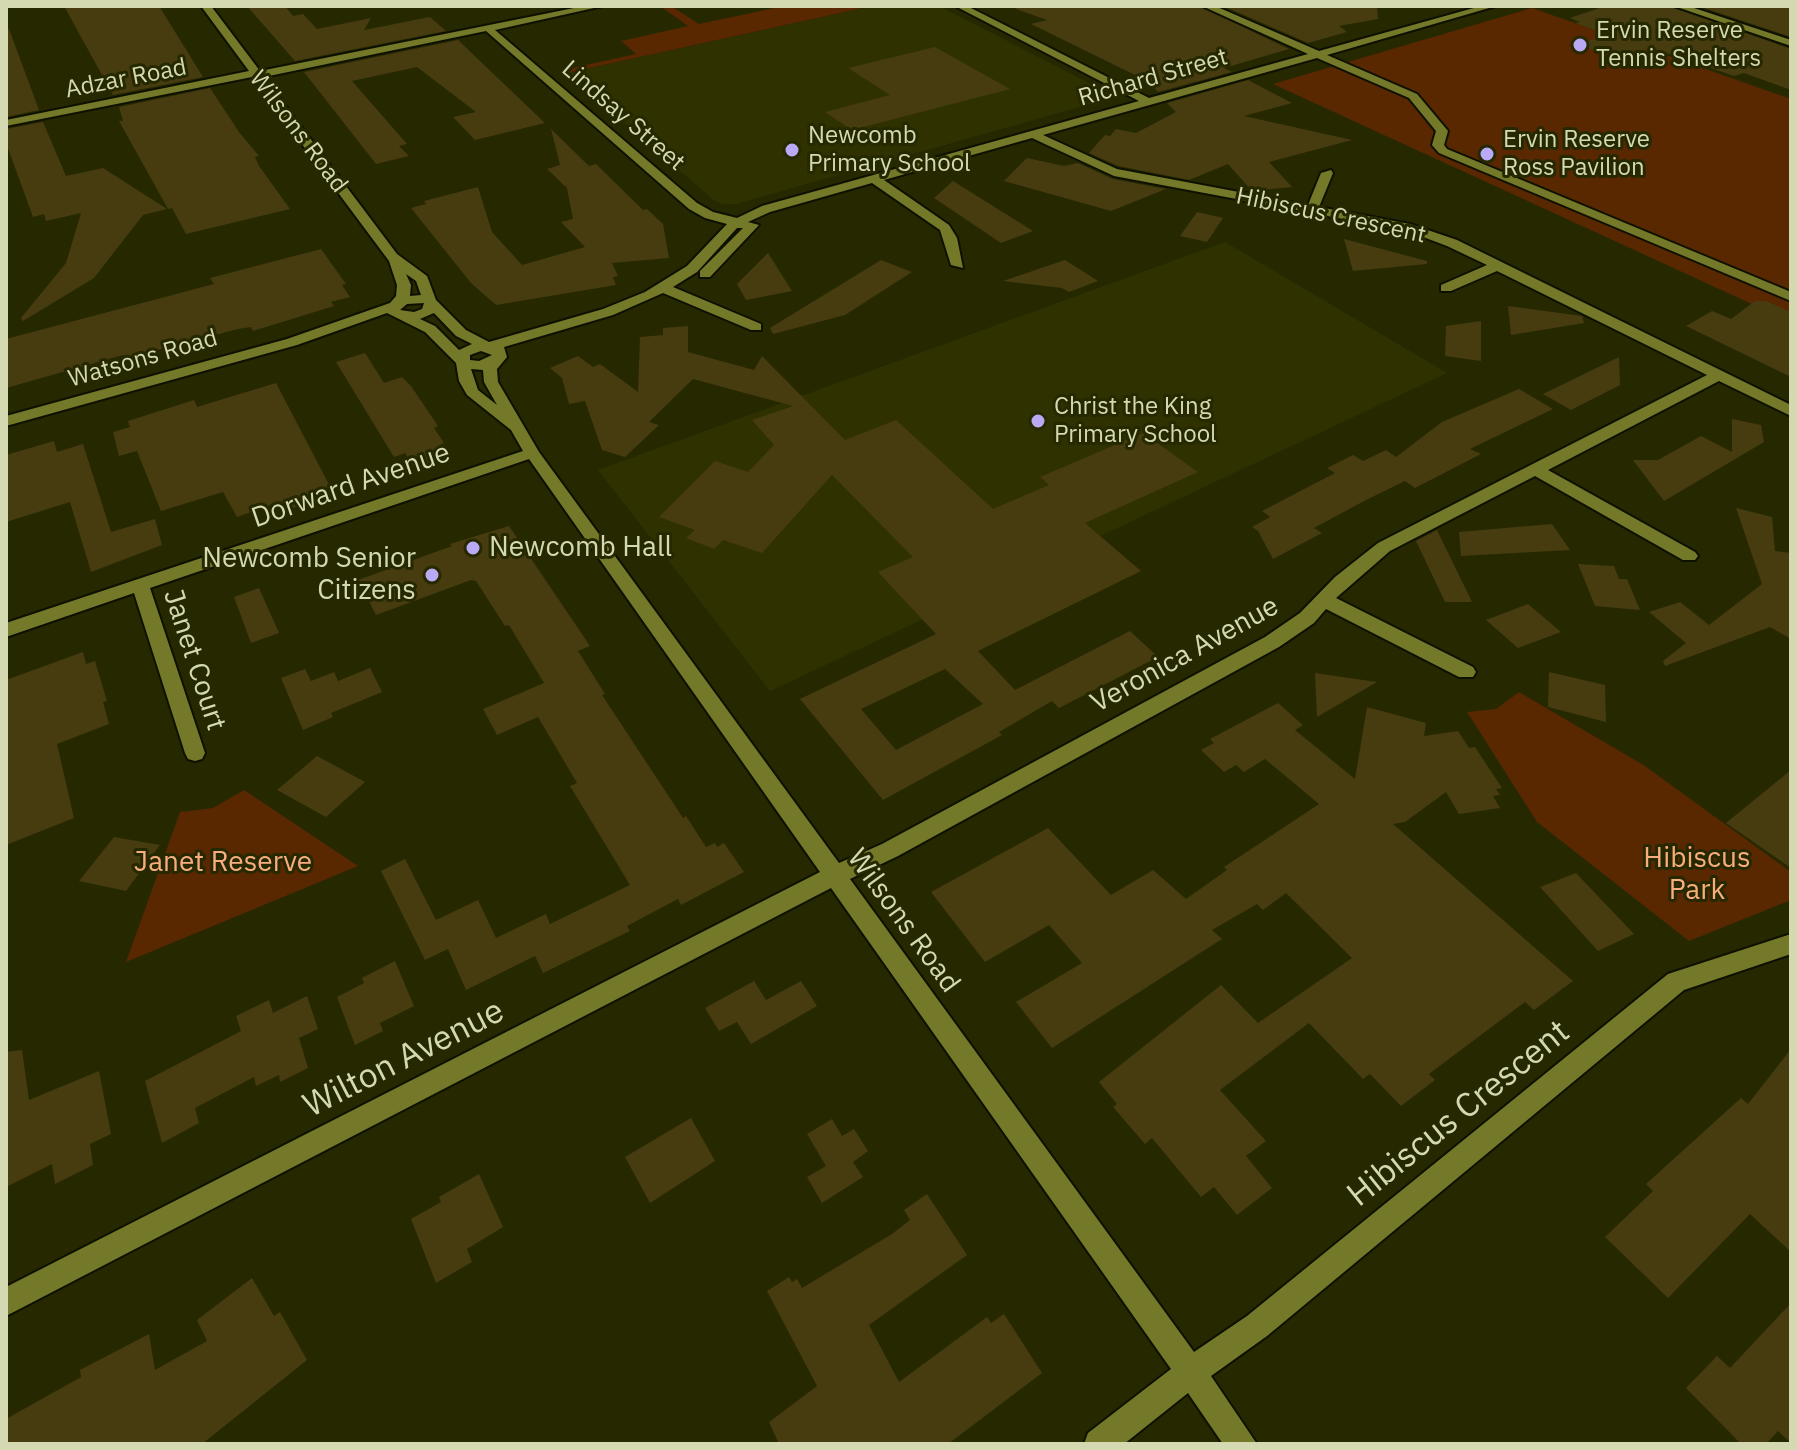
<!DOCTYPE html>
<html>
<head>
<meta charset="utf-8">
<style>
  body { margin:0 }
  #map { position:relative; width:1797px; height:1450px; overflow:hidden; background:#262900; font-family:"IBM Plex Sans",sans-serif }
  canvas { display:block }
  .frame { position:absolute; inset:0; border:8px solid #d4d9b2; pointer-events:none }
</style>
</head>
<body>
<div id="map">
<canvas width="1797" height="1450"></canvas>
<div class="frame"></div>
</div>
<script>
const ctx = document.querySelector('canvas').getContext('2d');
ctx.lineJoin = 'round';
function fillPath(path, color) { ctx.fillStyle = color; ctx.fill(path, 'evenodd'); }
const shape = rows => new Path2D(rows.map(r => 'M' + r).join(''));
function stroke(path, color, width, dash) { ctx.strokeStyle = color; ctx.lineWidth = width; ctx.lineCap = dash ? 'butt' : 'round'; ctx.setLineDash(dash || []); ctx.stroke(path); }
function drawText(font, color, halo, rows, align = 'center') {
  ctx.font = font + ' "IBM Plex Sans",sans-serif'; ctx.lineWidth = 6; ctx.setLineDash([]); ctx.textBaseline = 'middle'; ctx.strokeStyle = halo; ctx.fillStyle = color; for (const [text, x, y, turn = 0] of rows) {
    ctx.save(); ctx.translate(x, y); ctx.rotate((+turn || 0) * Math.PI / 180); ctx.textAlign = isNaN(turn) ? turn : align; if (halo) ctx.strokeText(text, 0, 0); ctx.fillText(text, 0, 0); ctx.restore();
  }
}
fillPath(shape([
  [873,6,939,6,1110,94,1111,98,736,204,723,204,715,201,568,73],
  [1225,242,1447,373,770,691,598,470]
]), '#2f3200');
fillPath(shape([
  [660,6,671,6,699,24,784,6,872,6,567,73,563,70,636,54,621,41,688,26],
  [1532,8,1791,99,1791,322,1273,84],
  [1519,692,1645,766,1791,872,1791,900,1689,941,1537,822,1467,712,1496,709],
  [244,790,358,866,126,962,180,812,213,808]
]), '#592700');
fillPath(shape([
  [64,6,159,6,203,77,113,95],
  [247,6,285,6,293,16,303,14,317,29,371,18,364,30,430,17,446,31,295,61],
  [1017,6,1199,6,1289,49,1224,68,1232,72,1158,92,1143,75,1137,76,1031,24,1047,20,1016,9],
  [1223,6,1377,6,1378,19,1339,26,1347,32,1308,43],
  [1605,6,1671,6,1791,49,1791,90,1744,73,1734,76,1652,48,1618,59,1577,44,1608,35,1575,23,1580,22,1570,18],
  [1698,6,1791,6,1791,37],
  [9,29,39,110,6,117,6,30],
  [458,40,545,123,475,140,453,117,476,112,417,67,352,81,407,144,399,146,409,156,376,164,304,72],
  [935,47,1010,89,852,130,825,112,890,95,848,68],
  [1248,80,1292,103,1244,116,1352,140,1269,162,1292,187,1252,191,1228,164,1189,180,1118,166,1089,153,1105,135,1110,136,1116,129,1136,133,1176,112,1167,103],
  [210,88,239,132,259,156,255,157,259,166,290,209,186,234,172,208,168,209,119,121,123,121,119,107],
  [43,122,66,176,103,168,167,209,143,215,94,278,23,321,21,318,66,263,81,213,46,221,44,214,33,217,6,143,6,129],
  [551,129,589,166,596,164,643,210,647,209,663,224,669,258,612,263,618,276,613,277,616,285,496,305,471,283,411,208,426,204,424,201,478,187,492,232,522,265,585,247,561,222,573,219,567,188,547,169,560,165],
  [1027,158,1064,166,1078,163,1113,179,1166,189,1111,211,1004,181],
  [953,181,1033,231,1001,243,934,198],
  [1197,212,1223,218,1207,242,1180,236],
  [1344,239,1427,261,1427,264,1353,271],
  [321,249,346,284,342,285,350,297,331,302,334,306,253,331,251,327,238,329,154,351,124,357,123,355,6,388,6,339,214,284,210,278],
  [768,253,792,291,746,300,737,284],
  [881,260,912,272,845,315,773,334,770,328],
  [1065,260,1098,281,1069,292,1062,288,1003,281],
  [1755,301,1766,301,1791,312,1791,377,1686,326,1712,311,1731,319],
  [1508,306,1582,316,1584,323,1511,335],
  [1481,321,1481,361,1445,356,1446,326],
  [688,326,688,352,754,370,762,356,845,440,896,420,993,509,1049,485,1040,477,1143,433,1198,472,1085,523,1141,571,978,651,1015,690,1130,631,1158,657,1059,708,1052,701,999,732,1002,735,883,800,800,699,936,634,878,572,913,557,832,475,762,553,723,540,714,549,686,538,695,530,659,517,715,461,748,472,774,445,752,420,793,406,693,379,649,422,659,425,625,457,602,450,585,401,569,404,562,378,550,368,578,356,593,367,600,364,638,392,640,337,663,335,663,328],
  [945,669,983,704,896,750,861,709],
  [365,353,384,383,402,377,411,386,438,426,434,428,444,443,440,445,450,461,417,473,405,453,394,457,336,362],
  [1619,357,1620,385,1571,410,1543,394],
  [276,383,334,494,284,511,279,502,237,517,223,492,161,511,137,451,119,456,113,432,130,427,128,421,194,400,197,407],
  [1519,389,1553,409,1470,449,1481,454,1415,488,1405,481,1366,500,1314,528,1322,533,1273,559,1258,531,1252,527,1270,517,1262,511,1335,473,1327,468,1353,455,1363,461,1386,450,1396,457,1442,422],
  [1732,419,1761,425,1764,442,1664,501,1633,460,1658,460,1701,436,1732,452],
  [54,441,57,452,83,444,111,532,155,519,162,545,91,572,70,502,6,522,6,455],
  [1736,508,1772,517,1775,551,1791,553,1791,639,1770,627,1665,666,1663,661,1686,643,1649,612,1680,602,1709,625,1762,584],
  [1552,524,1570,550,1461,556,1459,532],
  [509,526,590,646,578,651,605,694,602,695,683,818,686,816,706,847,715,843,717,847,724,843,744,872,681,905,678,899,627,926,630,931,543,973,535,956,466,990,448,949,425,960,381,871,405,859,436,920,478,900,496,938,546,914,550,924,630,885,570,786,577,783,538,717,497,735,483,709,544,683,509,625,505,626,476,581,471,580,376,615,358,580,452,546,450,544],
  [1437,530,1472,602,1445,602,1416,541],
  [1578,564,1614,566,1619,579,1627,579,1640,610,1595,606],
  [259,588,279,633,251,643,234,597],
  [1528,604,1561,632,1518,648,1486,620],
  [83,652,86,664,95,661,107,701,103,702,109,724,57,744,74,818,6,845,6,680],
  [370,668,382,692,331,713,333,717,303,730,281,678,305,669,311,681,334,672,338,681],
  [1549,672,1605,685,1606,722,1548,707],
  [1315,673,1377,682,1317,717],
  [1278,703,1303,725,1295,730,1355,779,1367,707,1426,723,1424,736,1458,731,1469,748,1475,747,1502,788,1496,789,1500,795,1493,796,1500,808,1459,814,1446,792,1405,822,1393,824,1573,981,1534,1010,1525,1002,1429,1074,1435,1080,1401,1106,1370,1074,1363,1079,1309,1023,1220,1090,1266,1141,1246,1156,1272,1188,1237,1215,1214,1187,1201,1197,1152,1138,1145,1144,1113,1107,1117,1104,1099,1082,1221,985,1258,1023,1352,958,1286,893,1263,910,1257,904,1212,930,1222,939,1052,1048,1016,1002,1082,963,1049,925,985,962,931,892,1048,828,1111,895,1153,870,1186,899,1227,870,1224,867,1319,804,1265,759,1244,772,1236,765,1224,772,1201,750,1214,743,1210,739],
  [317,756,365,782,326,817,277,790],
  [1791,770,1791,868,1726,823],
  [114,837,160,845,126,891,79,881],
  [1576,873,1634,934,1598,951,1540,887],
  [395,961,414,1006,380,1023,383,1031,355,1045,337,997,364,983,362,978],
  [754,981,766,1000,801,981,817,1006,751,1044,737,1022,719,1031,705,1008],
  [307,996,318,1029,299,1038,308,1068,280,1082,279,1075,256,1086,254,1077,195,1108,199,1123,162,1143,145,1081,241,1031,236,1016,269,1000,273,1013],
  [1791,1049,1791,1252,1750,1214,1668,1298,1605,1237,1653,1191,1646,1184,1741,1098,1748,1104],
  [22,1050,29,1100,99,1071,111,1134,90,1144,93,1165,55,1184,52,1164,6,1187,6,1052],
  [691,1118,715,1161,650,1203,625,1157],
  [832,1119,842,1136,854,1129,868,1151,853,1162,863,1177,822,1203,807,1177,826,1166,807,1134],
  [479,1174,503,1227,467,1249,472,1262,436,1283,411,1219,441,1202,439,1197],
  [927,1194,967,1255,869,1325,899,1382,987,1317,991,1323,1004,1314,1042,1373,948,1444,779,1444,769,1422,817,1386,767,1291,789,1277,792,1282,797,1279,802,1288,892,1234,910,1220,904,1210],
  [252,1278,274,1316,280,1312,307,1360,202,1444,6,1444,6,1419,81,1377,80,1370,149,1334,155,1370,207,1341,197,1320],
  [1791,1303,1791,1443,1778,1431,1766,1444,1741,1444,1686,1388,1717,1356,1730,1368]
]), '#473b10');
const minor = shape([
  [201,6,211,6,260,71,584,6,603,6,495,30,697,203,713,212,737,218,762,206,1139,101,955,6,967,6,1149,98,1308,54,1202,6,1215,6,1319,51,1481,6,1496,6,1327,55,1417,94,1448,131,1444,145,1447,149,1791,292,1791,301,1439,153,1432,145,1436,131,1409,98,1317,58,1043,135,1117,169,1308,205,1321,173,1331,170,1333,173,1319,207,1410,224,1457,240,1791,405,1791,416,1719,381,1548,470,1695,552,1698,556,1695,560,1683,560,1535,476,1390,551,1336,598,1473,667,1476,672,1473,677,1459,677,1326,609,1314,623,1279,647,898,856,850,879,1194,1352,1247,1316,1668,974,1791,934,1791,954,1684,990,1267,1336,1211,1376,1257,1444,1223,1444,1188,1393,1124,1444,1084,1444,1088,1433,1171,1369,831,888,6,1316,6,1287,820,872,529,459,150,588,205,753,202,759,195,761,188,759,185,753,134,593,6,637,6,623,523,451,511,430,467,395,459,381,456,363,425,332,387,313,297,345,6,426,6,416,287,339,390,303,396,296,397,285,389,261,252,77,6,126,6,120,249,71,201,6],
  [486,31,689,209,705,218,727,224,687,266,645,292,603,309,489,342,466,330,436,300,427,276,397,254,264,77,486,31],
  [1032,138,1114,176,1407,231,1447,246,1487,265,1441,285,1441,291,1451,291,1497,271,1707,375,1378,543,1335,577,1300,613,1265,637,882,844,839,863,539,452,498,382,497,369,507,357,504,347,613,315,663,293,751,330,761,330,761,324,673,287,697,272,737,228,743,228,700,271,700,277,710,277,759,225,748,222,770,212,872,183,940,230,951,265,963,268,957,238,949,225,884,180,1032,138],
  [406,274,416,281,421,295,410,296,411,285,406,274],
  [424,303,422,309,414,312,400,310,407,304,424,303],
  [434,313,456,336,472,344,459,350,435,326,420,319,434,313],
  [481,351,492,355,479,361,470,360,470,355,481,351],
  [471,369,483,370,484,382,497,405,478,390,471,369],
  [1674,6,1688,6,1791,40,1791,46,1674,6]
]);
stroke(minor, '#0f1100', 4);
fillPath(minor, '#737929');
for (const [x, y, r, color] of [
  [1580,45,8,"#baaaf6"],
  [792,150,8,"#baaaf6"],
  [1487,154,8,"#baaaf6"],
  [1038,421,8,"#baaaf6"],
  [473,548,8,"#baaaf6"],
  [432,575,8,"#baaaf6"]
]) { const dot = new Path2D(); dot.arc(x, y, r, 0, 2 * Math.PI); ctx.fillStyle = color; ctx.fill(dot); stroke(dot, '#262900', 3); }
drawText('24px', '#d4d9b2', '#262900', [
  ["Ervin Reserve",1596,31],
  ["Tennis Shelters",1596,59],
  ["Newcomb",808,136],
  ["Primary School",808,164],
  ["Ervin Reserve",1503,140],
  ["Ross Pavilion",1503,168],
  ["Christ the King",1054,407],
  ["Primary School",1054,435]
], 'left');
drawText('24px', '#d4d9b2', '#262900', [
  ["Richard Street",1153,78,-16],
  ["Adzar Road",126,79,-11],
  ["Lindsay Street",623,116,41],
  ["Wilsons Road",298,132,53],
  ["Hibiscus Crescent",1331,216,12],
  ["Watsons Road",143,359,-16]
]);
drawText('28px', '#d4d9b2', '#262900', [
  ["Dorward Avenue",351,486,-19],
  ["Veronica Avenue",1185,655,-29],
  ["Janet Court",194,660,72],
  ["Wilsons Road",903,921,54]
]);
drawText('28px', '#d4d9b2', '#262900', [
  ["Newcomb Hall",489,548],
  ["Newcomb Senior",416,559,"right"],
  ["Citizens",416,591,"right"]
], 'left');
drawText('28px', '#f9ad7c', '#262900', [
  ["Hibiscus",1697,859],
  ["Park",1697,891],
  ["Janet Reserve",223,863]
]);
drawText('34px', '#d4d9b2', '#262900', [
  ["Wilton Avenue",404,1059,-27],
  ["Hibiscus Crescent",1459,1114,-39]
]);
</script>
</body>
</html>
